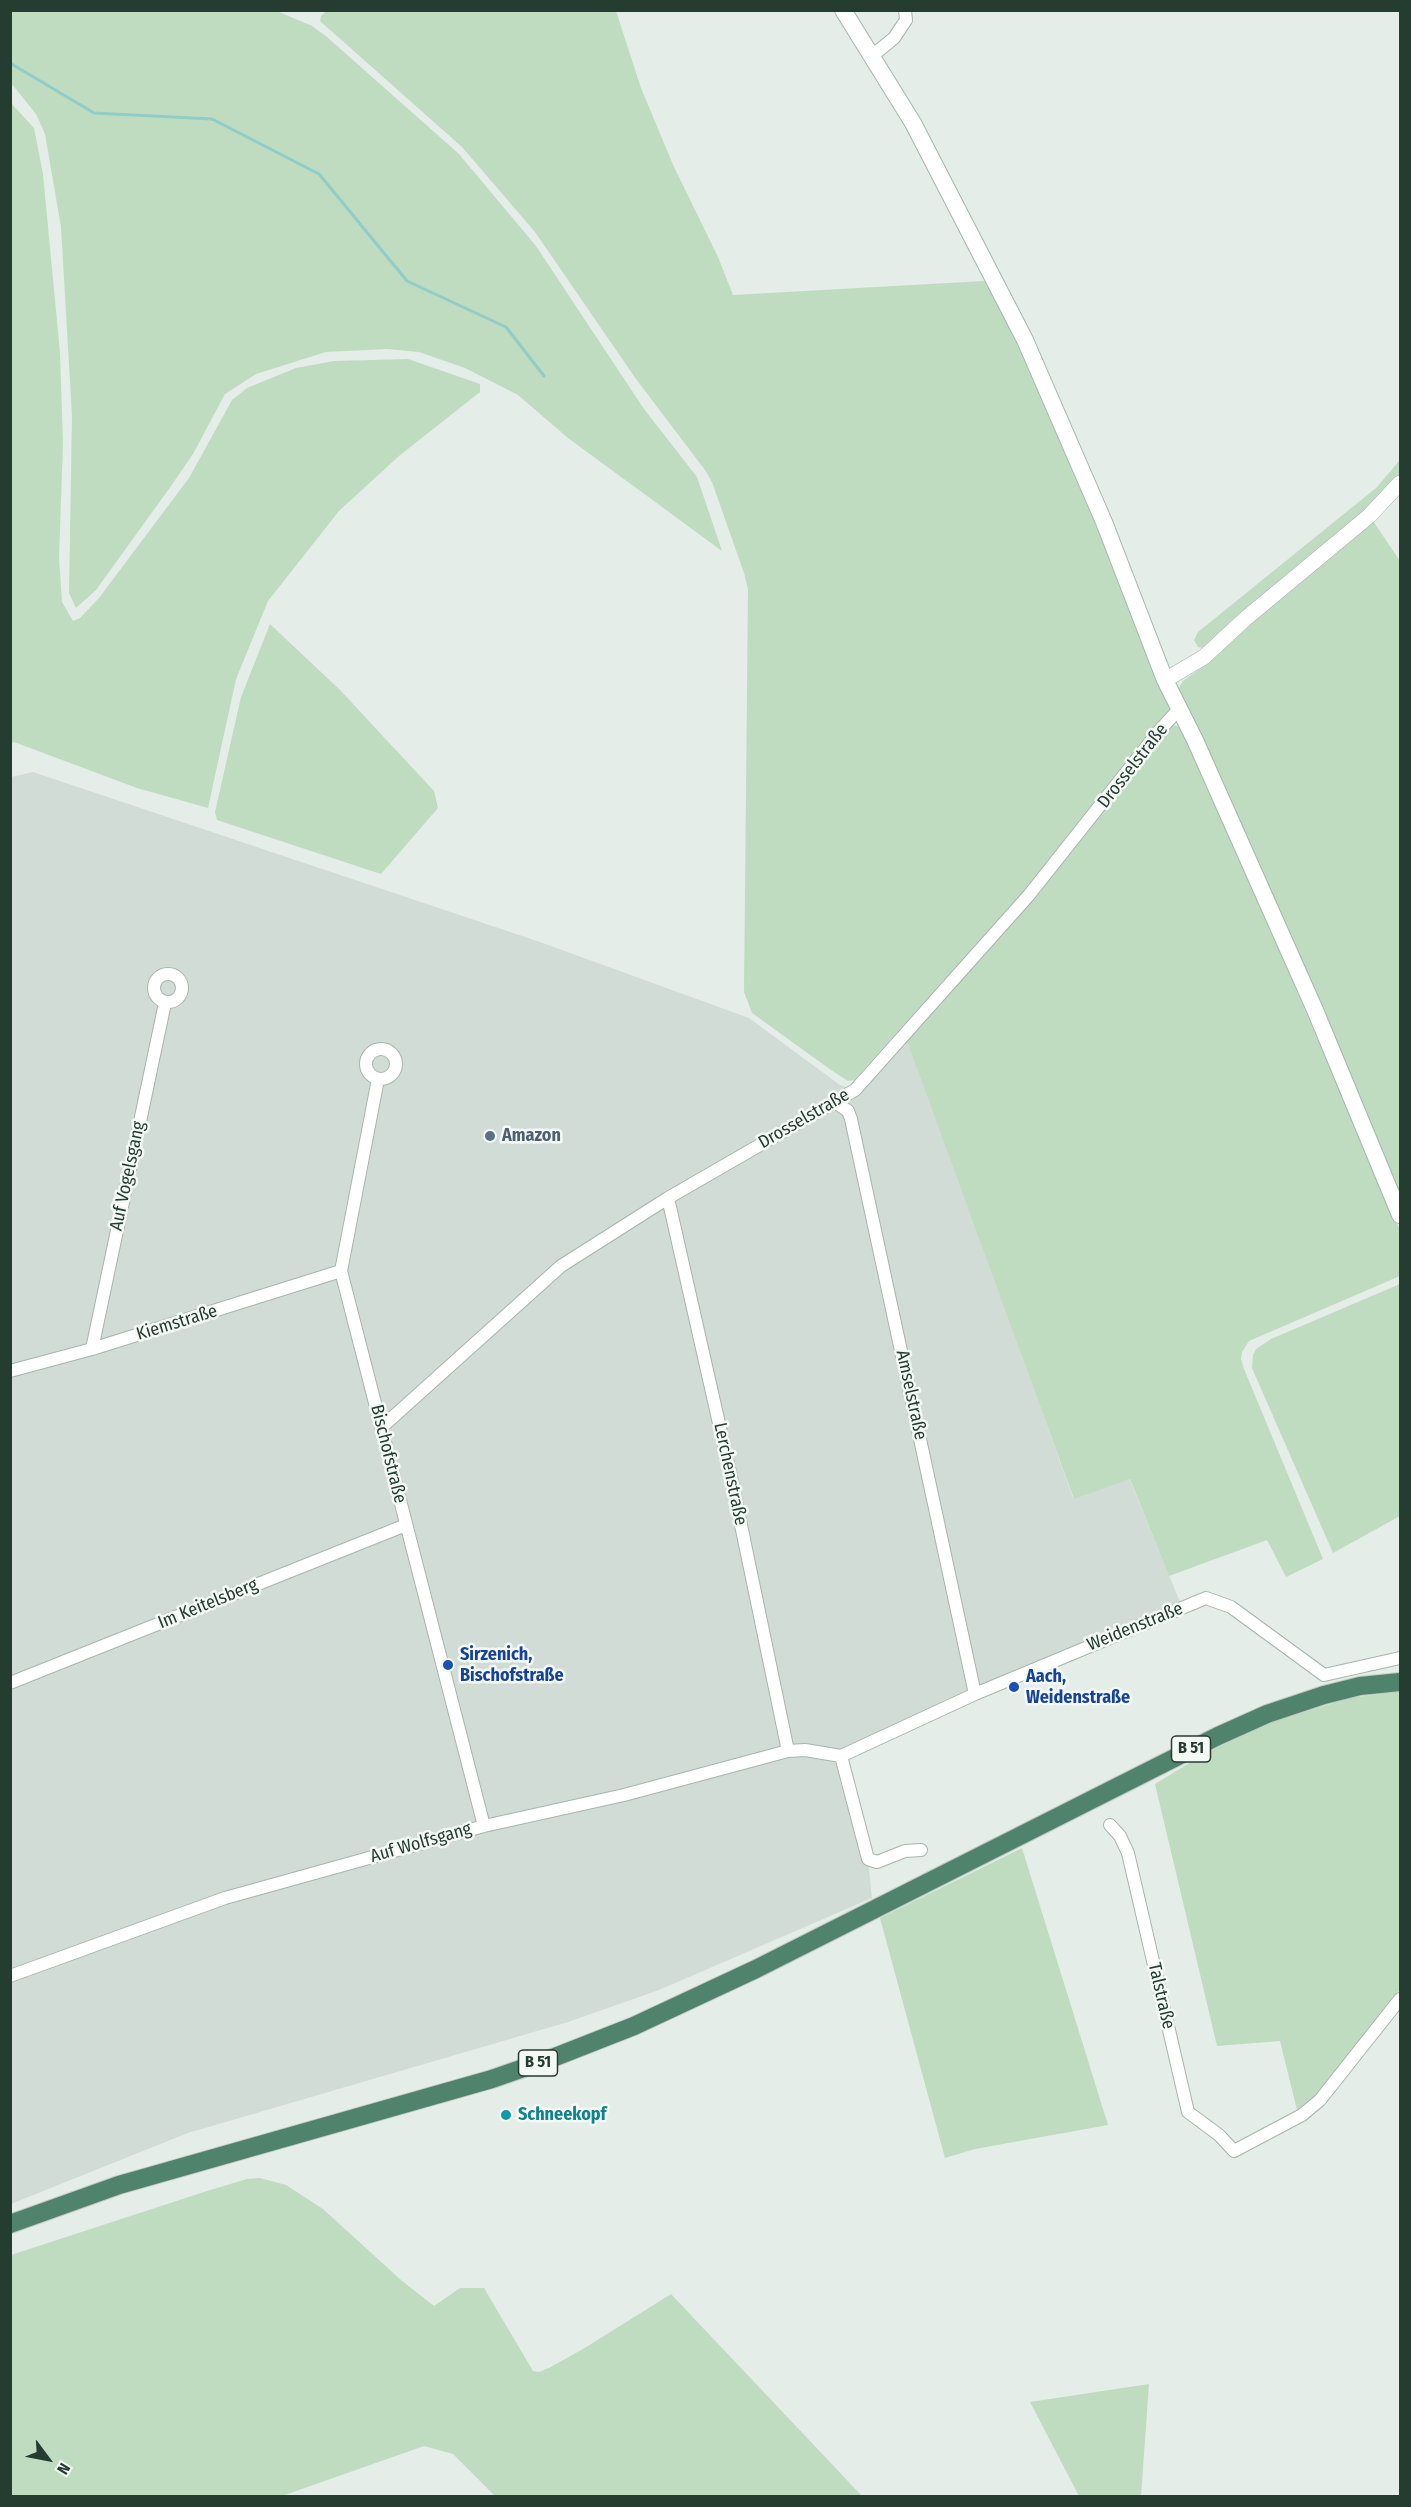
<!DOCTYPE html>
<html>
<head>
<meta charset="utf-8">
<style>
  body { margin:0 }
  #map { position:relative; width:1411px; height:2507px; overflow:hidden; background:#e4ede7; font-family:"Fira Sans Condensed",sans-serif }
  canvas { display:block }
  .frame { position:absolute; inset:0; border:12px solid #253d31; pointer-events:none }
  .north { position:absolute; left:18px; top:2429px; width:60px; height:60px; -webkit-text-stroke:4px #f5f9f6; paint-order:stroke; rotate:122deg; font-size:16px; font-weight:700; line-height:24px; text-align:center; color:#253d31 }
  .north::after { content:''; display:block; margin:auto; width:21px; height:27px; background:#253d31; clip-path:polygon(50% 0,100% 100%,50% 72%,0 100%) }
</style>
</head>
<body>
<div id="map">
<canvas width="1411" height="2507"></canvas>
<div class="frame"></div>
<div class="north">N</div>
</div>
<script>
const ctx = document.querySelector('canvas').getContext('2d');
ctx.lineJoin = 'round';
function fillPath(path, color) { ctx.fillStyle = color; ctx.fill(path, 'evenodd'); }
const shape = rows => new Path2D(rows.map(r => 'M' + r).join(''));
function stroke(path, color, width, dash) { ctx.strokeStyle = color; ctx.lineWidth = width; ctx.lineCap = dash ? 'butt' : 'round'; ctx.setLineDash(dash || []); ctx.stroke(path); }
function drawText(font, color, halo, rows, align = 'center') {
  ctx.font = font + ' "Fira Sans Condensed",sans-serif'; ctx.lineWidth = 5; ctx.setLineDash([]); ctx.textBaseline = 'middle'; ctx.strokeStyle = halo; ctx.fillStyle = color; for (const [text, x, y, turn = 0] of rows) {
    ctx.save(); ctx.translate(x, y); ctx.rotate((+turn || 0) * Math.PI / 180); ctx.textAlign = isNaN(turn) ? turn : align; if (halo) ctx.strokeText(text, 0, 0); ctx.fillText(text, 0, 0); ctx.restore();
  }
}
fillPath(shape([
  [33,772,540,942,749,1018,840,1085,855,1090,907,1032,1073,1498,1129,1478,1182,1607,841,1756,868,1859,872,1898,659,1990,568,2022,188,2133,11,2204,11,777]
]), '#d2dcd6');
fillPath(shape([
  [327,10,616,11,641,88,674,167,718,257,733,295,984,281,988,283,1040,385,1171,704,1170,709,1042,871,854,1080,848,1081,831,1070,752,1013,744,992,748,589,744,573,712,482,705,470,636,379,535,232,462,147,320,21,321,16],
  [10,11,277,11,312,26,327,37,459,154,536,246,644,409,697,477,722,551,568,438,518,395,465,368,419,352,387,349,326,352,256,374,225,394,193,454,171,486,96,590,76,608,69,593,72,416,61,227,45,134,36,114,11,83],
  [10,102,34,128,43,174,60,353,63,443,59,557,62,602,73,621,80,618,99,598,189,478,232,400,247,388,296,368,334,361,408,359,480,384,480,392,399,456,339,511,268,601,236,679,208,808,137,788,14,742,11,743],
  [1400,460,1400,478,1357,521,1245,609,1212,642,1203,648,1198,647,1194,640,1198,632,1376,488],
  [1373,521,1400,561,1400,1201,1180,698,1179,688,1183,681,1205,665,1232,638],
  [270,624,340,690,434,791,438,808,381,874,217,820,215,812,241,697],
  [1175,725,1184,730,1400,1230,1400,1276,1249,1341,1242,1352,1241,1359,1244,1369,1323,1559,1286,1577,1267,1540,1169,1576,1130,1479,1074,1499,906,1038,998,939,1083,837,1166,730],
  [1400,1284,1400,1516,1333,1553,1255,1375,1252,1368,1253,1355,1256,1349,1271,1339],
  [1400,1691,1400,1989,1325,2087,1297,2110,1280,2041,1217,2046,1155,1784,1199,1757,1262,1725,1350,1698],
  [1022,1848,1108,2125,975,2149,945,2158,880,1918],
  [260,2178,286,2185,323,2209,401,2280,434,2306,460,2288,484,2288,533,2371,539,2372,549,2368,583,2349,671,2294,862,2496,495,2496,453,2454,424,2446,282,2496,11,2496,11,2255,207,2191,247,2179],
  [1149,2384,1141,2496,1079,2496,1030,2402]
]), '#bfdcc0');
stroke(shape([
  [10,63,94,113,212,119,319,174,407,281,506,327,544,376]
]), '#91cdc8', 3);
const minor = shape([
  [872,56,894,38,906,20,905,10],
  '154 988a14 14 0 1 1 28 0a14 14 0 1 1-28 0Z',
  '366 1064a15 15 0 1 1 30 0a15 15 0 1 1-30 0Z',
  [378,1079,341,1271,484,1826],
  [835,1102,848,1111,851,1119,975,1694],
  [668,1198,730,1472,788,1751],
  [92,1349,165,1003],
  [10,1371,92,1349,341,1271],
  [383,1426,561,1266,668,1198,855,1090,1029,895,1159,731,1179,709],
  [10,1683,406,1525],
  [1110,1825,1120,1836,1128,1853,1188,2112,1219,2135,1234,2151,1302,2115,1320,2100,1400,1999],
  [921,1850,905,1851,877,1862,868,1859,841,1756,975,1694,1206,1598,1231,1607,1324,1675,1400,1658],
  [10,1976,225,1898,484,1826,624,1795,788,1751,805,1750,841,1756]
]);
const tertiary = shape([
  [1165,680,1204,657,1245,619,1369,516,1400,483]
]);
const secondary = shape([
  [843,10,913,123,1025,340,1104,522,1165,680,1195,740,1315,1010,1400,1215]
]);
const trunk = shape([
  [10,2224,119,2185,492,2079,555,2057,634,2026,756,1969,1218,1736,1267,1714,1324,1695,1360,1686,1400,1682]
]);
stroke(minor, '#a7b5ad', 14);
stroke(tertiary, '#a7b5ad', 16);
stroke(secondary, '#a3b7ac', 18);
stroke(trunk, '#c2c9c5', 20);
stroke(minor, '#fff', 12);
stroke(tertiary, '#fff', 15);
stroke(secondary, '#fff', 16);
stroke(trunk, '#50836b', 18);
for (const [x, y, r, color] of [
  [490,1136,6,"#5c6f8a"],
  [448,1665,6,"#1a4fb4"],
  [1014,1687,6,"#1a4fb4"],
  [506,2115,6,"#0f9aa8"]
]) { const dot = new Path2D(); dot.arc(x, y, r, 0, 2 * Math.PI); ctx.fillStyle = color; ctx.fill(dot); stroke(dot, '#f5f9f6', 2); }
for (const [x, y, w] of [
  [1191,1749,39],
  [538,2063,39]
]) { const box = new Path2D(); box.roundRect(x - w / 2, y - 13, w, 26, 4.5); ctx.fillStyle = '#f5f9f6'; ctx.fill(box); stroke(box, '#253d31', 1.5); }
drawText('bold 16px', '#253d31', null, [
  ["B 51",1191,1749],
  ["B 51",538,2063]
]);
drawText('18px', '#253d31', '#f5f9f6', [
  ["Drosselstraße",1133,766,-52],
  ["Drosselstraße",804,1119,-30],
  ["Auf Vogelsgang",128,1176,-78],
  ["Kiemstraße",177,1323,-17],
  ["Amselstraße",911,1395,78],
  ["Bischofstraße",388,1454,76],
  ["Lerchenstraße",730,1474,78],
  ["Im Keitelsberg",208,1604,-22],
  ["Weidenstraße",1135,1627,-22],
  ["Auf Wolfsgang",421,1843,-16],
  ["Talstraße",1161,1996,77]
]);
drawText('bold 18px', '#4e5e75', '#f5f9f6', [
  ["Amazon",502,1136]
], 'left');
drawText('bold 18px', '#164399', '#f5f9f6', [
  ["Sirzenich,",460,1655],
  ["Bischofstraße",460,1676],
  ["Aach,",1026,1677],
  ["Weidenstraße",1026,1698]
], 'left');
drawText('bold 18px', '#0d838f', '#f5f9f6', [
  ["Schneekopf",518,2115]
], 'left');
</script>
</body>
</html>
